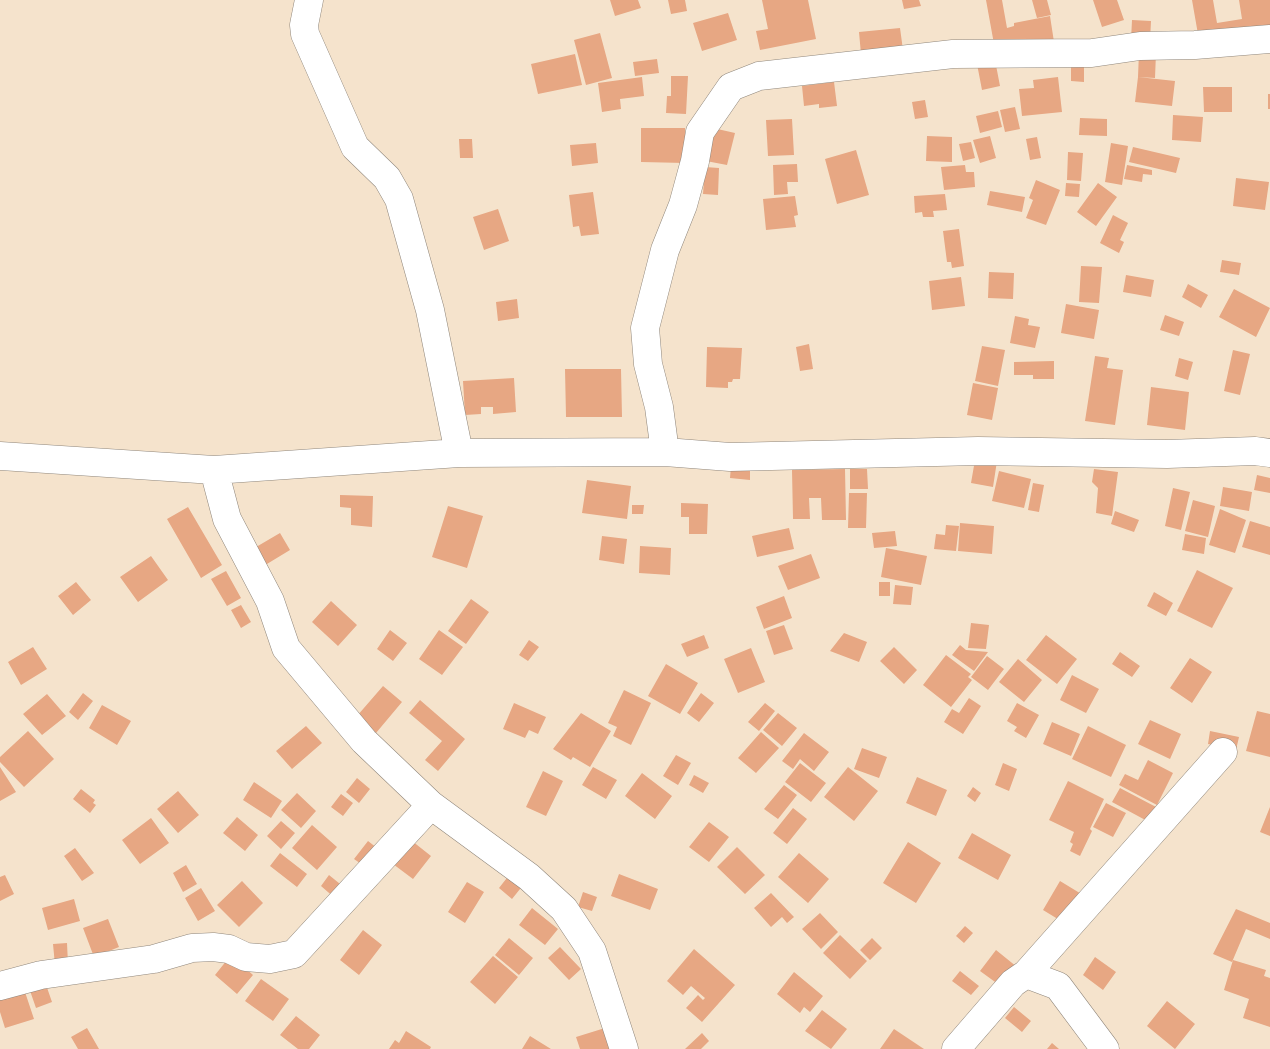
<!DOCTYPE html>
<html>
<head>
<meta charset="utf-8">
<style>
  body { margin:0 }
  canvas { display:block; background:#f5e3cc }
</style>
</head>
<body>
<canvas width="1270" height="1049"></canvas>
<script>
const ctx = document.querySelector('canvas').getContext('2d');
ctx.lineJoin = 'round';
function fillPath(path, color) { ctx.fillStyle = color; ctx.fill(path, 'evenodd'); }
const shape = rows => new Path2D(rows.map(r => 'M' + r).join(''));
function stroke(path, color, width, dash) { ctx.strokeStyle = color; ctx.lineWidth = width; ctx.lineCap = dash ? 'butt' : 'round'; ctx.setLineDash(dash || []); ctx.stroke(path); }
fillPath(shape([
  [610,0,638,0,641,8,615,16],
  [668,0,685,0,687,11,671,14],
  [762,0,808,0,816,39,760,50,756,31,768,29],
  [902,0,919,0,921,6,904,9],
  [986,0,1002,0,1007,28,1014,26,1014,23,1050,16,1054,42,994,44],
  [1032,0,1047,0,1051,15,1037,18],
  [1093,0,1117,0,1124,20,1102,27],
  [1192,0,1213,0,1217,23,1242,19,1239,0,1270,0,1270,29,1199,40],
  [728,13,737,40,702,51,693,23],
  [1132,20,1151,21,1150,41,1131,40],
  [900,28,903,50,861,54,859,32],
  [600,33,612,78,586,85,574,40],
  [1139,52,1156,53,1155,78,1138,77],
  [575,54,582,85,538,94,531,64],
  [1071,56,1084,56,1084,82,1071,81],
  [657,59,659,73,635,76,633,62],
  [995,60,1000,86,982,90,977,64],
  [671,76,688,76,686,114,666,113,667,96,671,96],
  [642,77,644,96,620,99,621,109,602,112,598,83],
  [1058,77,1062,112,1022,116,1019,89,1034,88,1033,80],
  [1138,77,1175,81,1172,106,1135,102],
  [834,82,837,106,819,108,819,104,804,106,802,86],
  [1203,87,1232,87,1232,112,1204,112],
  [1268,94,1270,94,1270,109,1268,109],
  [925,100,928,117,915,119,912,102],
  [1015,107,1020,129,1005,132,1000,110],
  [998,111,1002,127,980,133,976,116],
  [1173,115,1203,117,1201,142,1172,140],
  [1080,118,1107,119,1107,136,1079,135],
  [792,119,794,155,768,156,766,120],
  [641,128,685,128,685,163,641,162],
  [713,128,735,133,727,165,706,161],
  [927,136,952,137,952,162,926,161],
  [990,136,996,158,980,163,973,140],
  [1037,137,1041,158,1030,160,1026,139],
  [459,139,472,139,473,158,460,158],
  [971,142,975,158,963,161,959,144],
  [596,143,598,163,572,166,570,145],
  [1111,143,1128,146,1122,185,1105,182],
  [1133,147,1180,158,1176,173,1129,162],
  [856,150,869,195,837,204,825,159],
  [1068,152,1083,153,1081,181,1067,180],
  [797,164,798,182,787,182,788,194,774,195,773,165],
  [965,165,966,172,974,172,975,187,944,190,941,167],
  [1127,165,1152,170,1152,175,1143,174,1142,182,1124,179],
  [705,167,719,168,718,195,703,194],
  [1236,178,1269,182,1265,210,1233,206],
  [1036,180,1060,190,1046,225,1026,218,1033,200,1029,198],
  [1066,183,1080,184,1079,197,1065,196],
  [1098,183,1117,197,1096,226,1077,212],
  [990,191,1025,197,1022,212,987,205],
  [593,192,599,234,581,236,579,226,573,227,569,195],
  [945,194,947,210,933,211,934,217,923,217,922,212,915,213,914,196],
  [795,196,798,215,794,216,796,227,766,230,763,199],
  [498,209,509,241,484,250,473,217],
  [1113,215,1128,223,1120,240,1124,242,1119,253,1100,243],
  [959,229,964,266,952,268,951,262,947,262,943,231],
  [1222,260,1241,263,1239,275,1220,272],
  [1081,266,1102,267,1099,303,1079,302],
  [989,272,1014,273,1013,299,988,298],
  [1126,275,1154,280,1151,297,1123,292],
  [961,277,965,306,932,310,929,281],
  [1188,284,1208,295,1201,308,1182,297],
  [1234,289,1270,308,1256,337,1219,317],
  [517,299,519,318,498,321,496,302],
  [1066,304,1099,310,1094,339,1061,333],
  [1165,315,1184,322,1179,336,1160,330],
  [1015,316,1029,319,1028,325,1040,327,1035,348,1010,343],
  [809,344,813,369,800,371,796,347],
  [982,346,1005,350,998,386,975,381],
  [707,347,742,348,740,379,733,379,732,382,728,382,728,388,706,387],
  [1233,350,1250,354,1240,395,1224,391],
  [1095,356,1109,358,1107,368,1123,370,1115,425,1085,421],
  [1179,358,1193,362,1188,380,1175,376],
  [1054,361,1054,379,1033,379,1033,375,1014,375,1014,362],
  [565,369,621,369,622,417,566,417],
  [514,378,516,412,493,414,493,407,481,407,481,414,465,415,463,381],
  [973,383,998,388,992,420,967,415],
  [1151,387,1189,392,1185,430,1147,425],
  [975,460,997,461,993,487,971,483],
  [731,466,750,467,750,480,730,478],
  [845,469,846,520,822,520,821,498,809,498,810,519,793,519,792,470],
  [850,469,867,469,868,489,850,489],
  [1094,469,1118,472,1112,516,1096,513,1098,488,1092,482],
  [999,471,1031,479,1024,508,992,501],
  [1257,475,1270,478,1270,493,1254,490],
  [587,480,631,486,627,519,582,513],
  [1033,483,1044,485,1039,512,1028,510],
  [1223,487,1252,492,1249,511,1220,506],
  [1173,488,1190,492,1181,530,1165,526],
  [849,493,867,493,866,528,848,528],
  [340,495,373,496,372,527,351,525,351,508,340,507],
  [1193,500,1215,506,1208,537,1185,531],
  [681,503,708,504,707,534,689,534,689,517,681,517],
  [632,505,644,505,643,514,632,514],
  [448,506,483,516,467,568,432,557],
  [188,507,222,565,201,578,167,519],
  [1220,509,1246,520,1235,553,1209,545],
  [1115,511,1139,520,1134,532,1111,524],
  [1250,521,1270,527,1270,555,1242,547],
  [960,523,994,526,992,554,958,551],
  [946,525,959,526,956,551,934,549,936,534,945,535],
  [789,528,794,549,757,557,752,536],
  [895,531,897,546,874,548,872,533],
  [280,533,290,550,262,567,251,550],
  [1185,534,1206,538,1204,554,1182,550],
  [602,536,627,539,624,564,599,560],
  [640,546,671,548,670,575,639,573],
  [886,548,927,556,921,585,881,577],
  [811,554,820,578,788,590,778,566],
  [151,556,168,580,138,602,120,577],
  [1197,570,1233,588,1212,628,1177,611],
  [226,571,241,598,227,606,211,579],
  [76,582,91,600,73,615,58,596],
  [879,582,890,582,890,596,879,596],
  [895,585,913,587,911,605,893,604],
  [1154,592,1173,603,1166,616,1147,606],
  [784,596,792,618,764,629,756,607],
  [471,599,489,612,466,644,448,631],
  [331,601,357,625,338,646,312,622],
  [241,605,251,622,241,628,231,610],
  [971,623,989,625,986,649,968,648],
  [784,625,793,649,774,655,766,631],
  [390,630,407,643,393,661,377,649],
  [439,630,463,647,442,675,419,659],
  [844,633,867,642,859,662,830,651],
  [704,635,709,648,687,657,681,644],
  [1046,635,1077,659,1057,684,1026,660],
  [529,640,539,647,528,661,519,655],
  [960,645,966,650,988,652,974,671,952,655],
  [33,647,47,669,21,685,8,662],
  [894,647,917,670,904,684,880,661],
  [751,648,765,682,738,693,724,659],
  [1120,652,1140,666,1132,677,1112,664],
  [946,655,971,674,968,677,972,680,951,707,923,685],
  [987,656,1004,669,988,690,971,677],
  [1190,658,1212,672,1192,703,1170,688],
  [1018,659,1042,680,1024,702,999,682],
  [666,664,698,683,680,714,648,696],
  [1072,675,1099,689,1086,713,1060,700],
  [383,686,402,702,376,733,357,716],
  [624,690,651,703,631,745,613,736,617,727,608,723],
  [83,693,93,701,78,720,69,712],
  [701,693,714,703,699,722,687,713],
  [47,694,66,716,42,735,23,714],
  [969,698,981,706,963,734,944,722,952,709,959,713],
  [420,700,465,739,438,771,425,760,442,741,409,713],
  [514,703,546,717,538,734,529,730,525,738,503,729],
  [765,703,775,711,759,731,748,722],
  [1017,703,1039,715,1026,738,1014,731,1017,727,1007,721],
  [102,705,131,721,117,745,89,728],
  [1257,711,1270,714,1270,757,1246,751],
  [581,713,611,731,590,767,573,757,571,760,553,749],
  [778,713,797,728,782,746,763,730],
  [1150,720,1181,734,1170,759,1138,744],
  [1052,722,1080,734,1071,756,1043,744],
  [306,726,322,743,292,769,276,751],
  [1088,726,1126,745,1111,777,1072,759],
  [28,731,54,759,24,787,0,762,0,757],
  [1210,731,1239,737,1236,750,1208,744],
  [761,732,779,748,756,773,738,758],
  [804,733,829,752,814,771,800,759,793,769,782,761],
  [862,748,887,757,879,778,854,769],
  [676,755,691,763,678,785,663,776],
  [1148,760,1173,773,1157,805,1119,785,1125,774,1138,780],
  [800,763,826,783,811,802,785,782],
  [1003,763,1017,769,1009,791,995,785],
  [0,767,16,792,0,801],
  [593,767,617,780,606,799,582,785],
  [848,767,878,791,854,821,824,797],
  [543,771,563,781,546,816,526,807],
  [642,773,672,796,655,819,625,796],
  [694,775,709,783,703,793,689,785],
  [917,777,947,790,936,816,906,803],
  [357,778,370,789,359,803,346,792],
  [1068,781,1104,799,1090,829,1092,831,1080,856,1070,851,1073,844,1070,842,1074,832,1049,820],
  [254,782,282,801,271,818,243,800],
  [784,785,797,795,778,819,764,809],
  [973,787,981,793,975,802,967,796],
  [1120,788,1156,807,1149,822,1112,802],
  [81,789,95,800,93,803,96,805,90,813,73,799],
  [178,791,199,815,178,833,157,809],
  [297,793,316,811,301,828,281,810],
  [341,794,353,803,343,816,331,807],
  [1106,803,1126,813,1113,837,1093,827],
  [1270,807,1270,836,1260,832],
  [793,808,807,819,787,844,773,833],
  [237,817,258,835,245,851,223,833],
  [151,818,169,843,140,864,122,840],
  [281,821,295,833,281,849,267,836],
  [709,822,729,837,709,862,689,847],
  [312,825,337,847,317,870,292,848],
  [972,833,1011,855,998,880,958,858],
  [407,837,431,856,413,879,389,861],
  [368,841,377,848,364,866,354,859],
  [908,842,941,863,916,903,883,883],
  [737,847,765,875,745,894,717,867],
  [75,848,94,873,82,881,64,856],
  [280,853,307,874,297,887,270,866],
  [799,853,829,879,808,903,778,877],
  [186,865,197,884,183,892,173,873],
  [510,874,524,884,512,899,499,888],
  [619,874,658,889,650,910,611,896],
  [5,875,14,894,0,901,0,877],
  [329,875,345,888,336,899,321,886],
  [242,881,263,903,239,927,217,905],
  [1060,881,1083,895,1066,924,1043,910],
  [467,882,484,892,465,923,448,912],
  [201,888,215,911,198,921,185,898],
  [583,892,597,897,592,911,578,907],
  [771,893,794,917,787,923,782,917,771,927,754,908],
  [74,899,80,921,48,930,42,908],
  [532,908,558,929,545,945,519,925],
  [1236,909,1270,923,1270,939,1246,929,1232,962,1213,954],
  [820,913,838,932,821,949,802,929],
  [108,919,119,947,94,957,83,928],
  [965,926,973,933,964,943,956,936],
  [363,930,382,945,359,975,340,960],
  [840,935,867,961,850,979,823,953],
  [509,938,533,958,519,975,495,955],
  [872,938,882,948,870,960,860,950],
  [67,943,68,964,55,965,53,944],
  [560,947,581,969,569,980,548,958],
  [694,949,735,985,702,1022,686,1008,698,995,703,1000,705,998,691,986,683,995,667,981],
  [996,950,1017,967,1002,987,980,971],
  [231,955,253,975,237,994,215,975],
  [493,956,518,977,495,1004,470,982],
  [1095,957,1116,972,1103,990,1083,975],
  [1233,960,1266,970,1264,976,1270,978,1270,1027,1243,1018,1249,999,1224,990],
  [960,971,979,986,971,995,952,981],
  [794,972,823,996,810,1012,804,1007,800,1013,777,994],
  [44,979,52,1002,36,1008,28,985],
  [261,979,289,999,273,1021,245,1001],
  [24,989,34,1019,5,1028,0,1012,0,997],
  [1167,1001,1195,1024,1175,1049,1147,1026],
  [1014,1007,1031,1021,1022,1032,1005,1018],
  [822,1010,847,1029,831,1049,805,1031],
  [296,1016,320,1035,309,1049,298,1049,280,1035],
  [87,1028,99,1049,78,1049,71,1037],
  [605,1028,611,1049,580,1049,576,1037],
  [894,1029,924,1049,880,1049],
  [406,1031,431,1047,430,1049,389,1049,395,1040,399,1043],
  [702,1033,709,1041,701,1049,685,1049],
  [530,1036,551,1049,522,1049],
  [1052,1043,1059,1049,1047,1049]
]), '#e7a783');
const minor = shape([
  [309,0,304,25,305,34,355,147,387,178,399,199,430,310,459,453],
  [665,452,659,407,648,364,645,328,665,250,683,205,695,161,700,132,731,87,759,76,953,54,1092,53,1140,46,1195,45,1270,39],
  [0,456,214,470,459,453,665,452,730,457,978,451,1167,454,1255,451,1270,453],
  [214,470,227,519,270,601,286,648,364,741,431,805,529,877,564,909,592,951,624,1049],
  [1026,974,1223,752],
  [0,986,41,975,154,959,192,948,213,947,229,949,246,957,270,959,294,954,431,805],
  [956,1049,1013,983,1026,974,1058,986,1105,1049]
]);
stroke(minor, '#90877c', 29);
stroke(minor, '#fff', 28);
</script>
</body>
</html>
